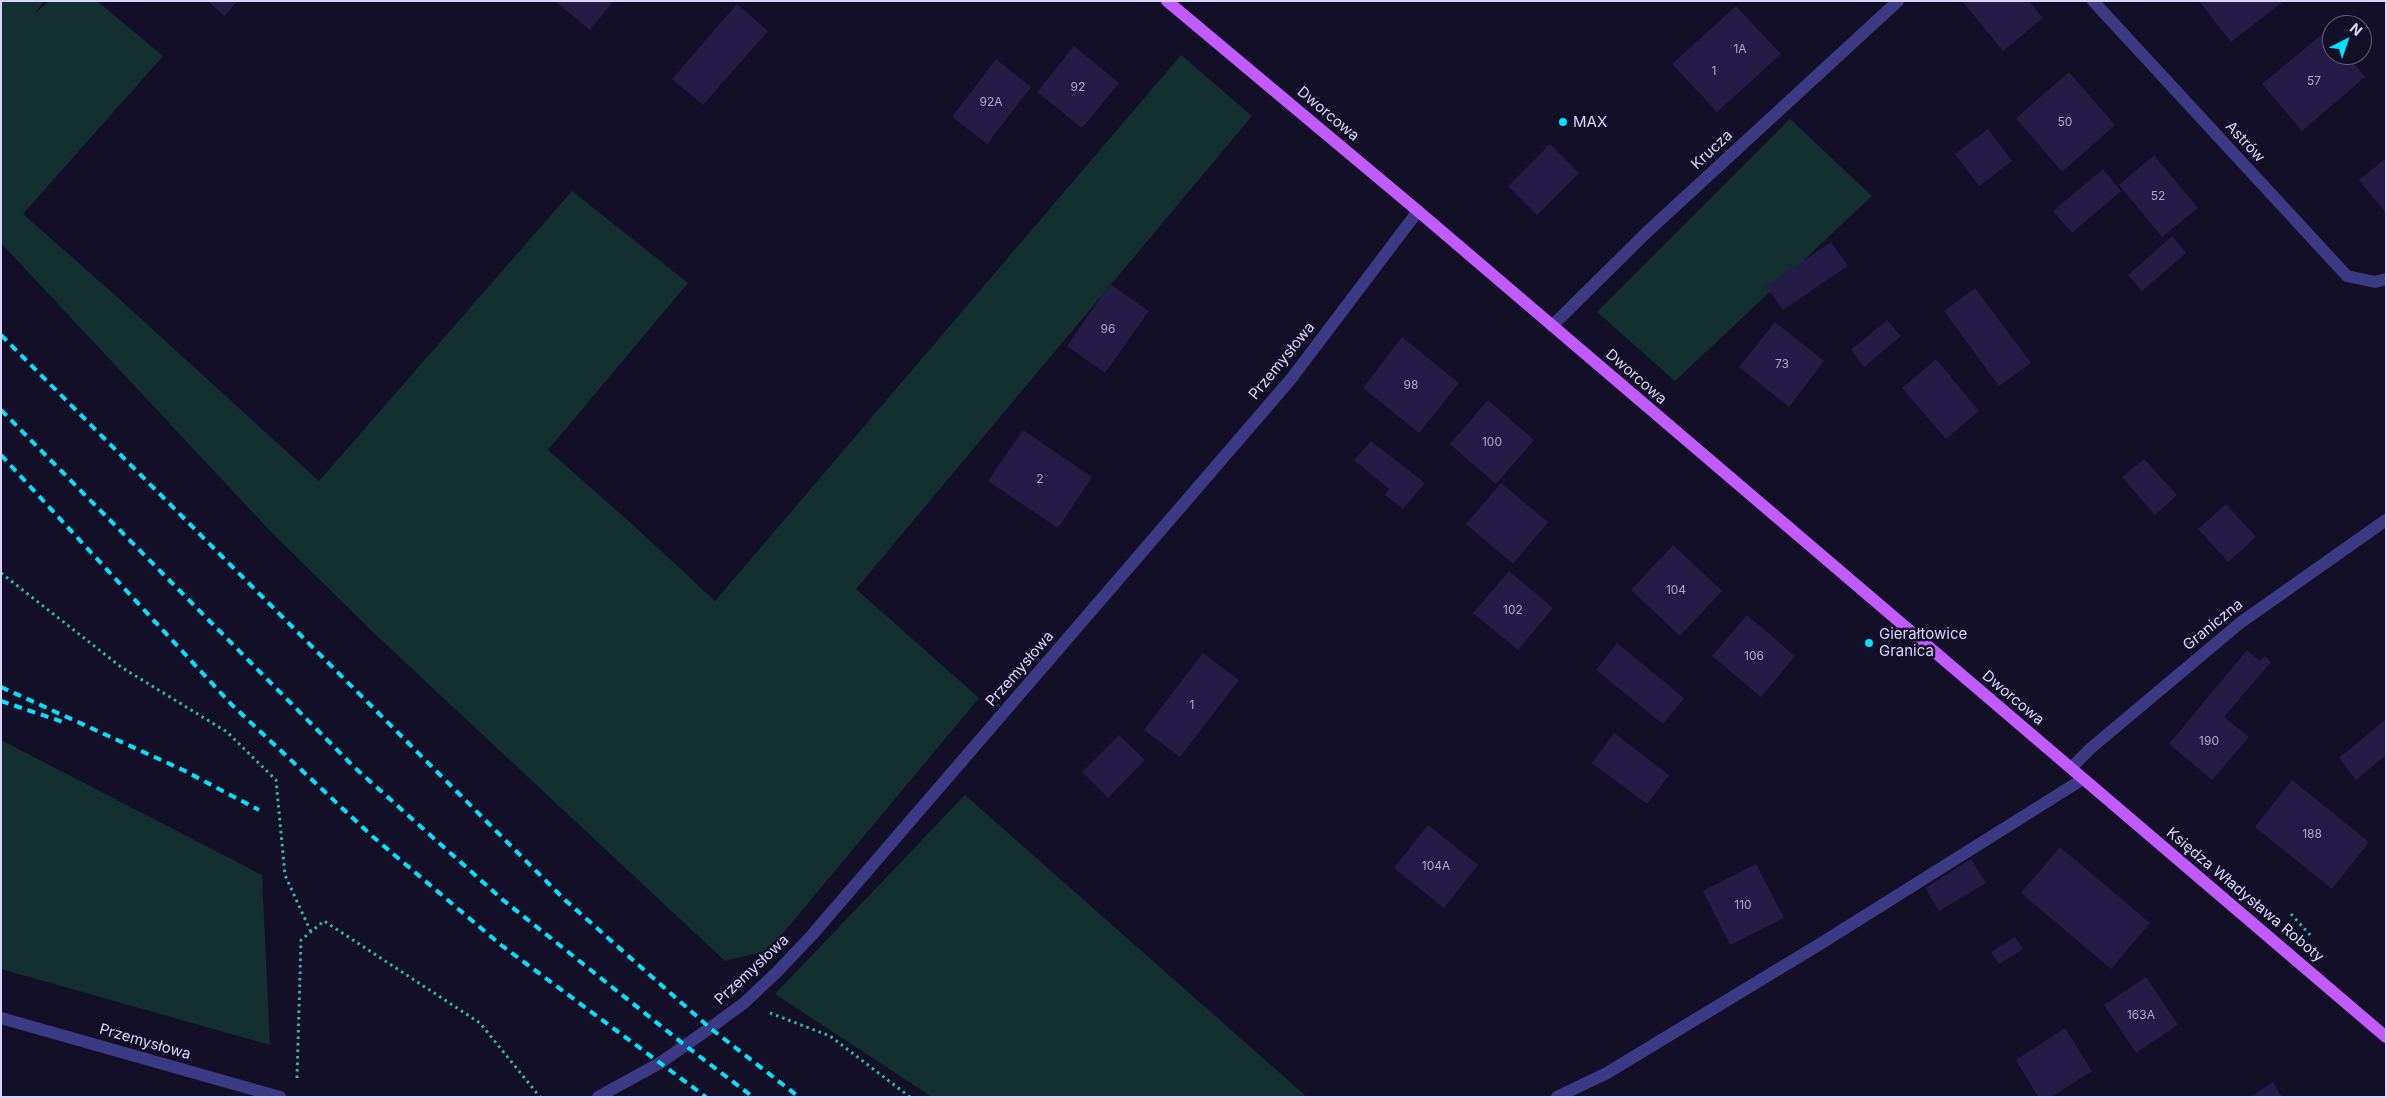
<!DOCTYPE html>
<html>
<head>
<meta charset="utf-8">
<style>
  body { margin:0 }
  #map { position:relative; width:2387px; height:1098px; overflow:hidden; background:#130f26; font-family:Inter,sans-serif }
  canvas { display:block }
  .frame { position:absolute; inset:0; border:2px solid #d9d4ff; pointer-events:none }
  .north { position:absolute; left:2322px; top:15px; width:50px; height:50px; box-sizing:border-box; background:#130f26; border:1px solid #625e7d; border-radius:50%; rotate:41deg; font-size:14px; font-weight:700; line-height:20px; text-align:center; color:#d9d4ff }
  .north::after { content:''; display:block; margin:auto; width:18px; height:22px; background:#00e5ff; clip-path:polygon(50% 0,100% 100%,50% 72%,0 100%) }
</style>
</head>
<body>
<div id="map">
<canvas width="2387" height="1098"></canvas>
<div class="frame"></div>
<div class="north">N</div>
</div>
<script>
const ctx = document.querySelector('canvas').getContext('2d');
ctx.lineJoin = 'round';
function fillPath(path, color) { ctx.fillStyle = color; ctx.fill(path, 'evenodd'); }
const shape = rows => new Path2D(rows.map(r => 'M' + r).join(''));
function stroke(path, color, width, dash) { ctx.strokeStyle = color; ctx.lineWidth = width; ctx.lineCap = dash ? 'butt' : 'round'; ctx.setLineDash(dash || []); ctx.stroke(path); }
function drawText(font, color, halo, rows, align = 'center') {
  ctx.font = font + ' Inter,sans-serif'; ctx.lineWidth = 5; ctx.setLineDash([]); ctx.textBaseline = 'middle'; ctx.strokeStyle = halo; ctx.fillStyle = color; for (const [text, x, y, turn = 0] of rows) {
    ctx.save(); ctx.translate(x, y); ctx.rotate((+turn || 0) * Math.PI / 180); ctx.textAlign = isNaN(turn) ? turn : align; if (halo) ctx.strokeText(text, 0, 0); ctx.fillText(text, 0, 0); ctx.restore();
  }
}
fillPath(shape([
  [1,1,44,1,35,13,49,1,97,1,163,56,23,214,115,295,319,481,572,191,688,283,548,450,633,525,715,601,1181,55,1252,116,856,589,979,698,769,950,725,961,377,636,271,532,1,243],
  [1790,119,1872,196,1675,381,1597,312],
  [1,740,262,875,270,1045,1,969],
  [965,795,1307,1097,932,1097,775,994]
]), '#12302f');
fillPath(shape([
  [208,1,238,1,224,16],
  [555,1,610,1,612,3,590,30],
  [1962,1,2029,1,2043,18,2003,51],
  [2199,1,2284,1,2231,42],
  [737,4,768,31,703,105,672,79],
  [1736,6,1781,54,1717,112,1672,64],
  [2326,31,2332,38,2332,55,2347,55,2365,77,2302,131,2262,84],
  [1074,46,1119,83,1082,128,1037,92],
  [996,59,1031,87,987,144,952,117],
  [2069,72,2115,125,2062,172,2016,118],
  [1988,129,2012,161,1979,186,1955,154],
  [1550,144,1579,173,1537,215,1508,186],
  [2154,155,2198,208,2162,237,2119,185],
  [2386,158,2386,213,2359,180],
  [2103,169,2121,191,2072,233,2053,211],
  [2172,236,2186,253,2142,291,2128,275],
  [1831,242,1848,266,1783,310,1766,286],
  [1110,284,1149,311,1105,373,1067,346],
  [1975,288,2031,363,1999,386,1944,311],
  [1887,320,1901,336,1864,367,1851,350],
  [1775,322,1824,361,1789,407,1739,367],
  [1402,337,1459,383,1419,433,1363,388],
  [1936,359,1979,411,1946,439,1902,388],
  [1488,400,1534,440,1496,484,1450,444],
  [1023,430,1092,477,1058,528,988,481],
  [1371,441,1425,483,1403,509,1385,495,1389,489,1354,460],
  [2144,459,2177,495,2155,515,2122,477],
  [1501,483,1548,522,1513,564,1466,524],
  [2226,504,2256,537,2228,562,2198,529],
  [1673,545,1722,591,1680,636,1631,590],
  [1509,571,1553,608,1518,650,1473,613],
  [1747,615,1795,656,1761,697,1712,656],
  [1617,643,1684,698,1663,724,1596,670],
  [2247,650,2260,661,2265,656,2271,662,2224,717,2249,737,2212,780,2169,744],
  [1203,653,1239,680,1180,757,1144,730],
  [2386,719,2386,755,2356,780,2339,758],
  [1614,733,1669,775,1647,804,1592,763],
  [1119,735,1145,760,1108,798,1082,772],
  [2292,780,2369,842,2332,889,2255,827],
  [1428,825,1478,865,1444,908,1394,868],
  [2060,847,2150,923,2111,969,2021,893],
  [1971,859,1986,883,1939,911,1925,888],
  [1756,864,1784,918,1730,945,1703,891],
  [2015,937,2023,949,1999,964,1991,952],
  [2146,977,2178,1025,2136,1053,2104,1005],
  [2065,1028,2092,1071,2051,1097,2038,1097,2016,1060],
  [2273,1082,2282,1097,2250,1097]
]), '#241b47');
stroke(shape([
  [1,573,121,667,227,732,276,780,285,875,311,932],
  [2291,914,2311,936],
  [770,1013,830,1036,910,1097],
  [297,1078,301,940,324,921,480,1023,540,1097]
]), '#2fb8b0', 3, [2.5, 4]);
stroke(shape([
  [2093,1,2347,276,2375,282,2386,279],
  [1552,326,1646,233,1898,1],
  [2071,768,2091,748,2240,623,2386,520],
  [1,1018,280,1097],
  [598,1097,660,1063,710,1028,744,1003,777,972,812,935,1291,379,1418,211],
  [1557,1097,1607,1073,1820,944,2083,779]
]), '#3d3a85', 12);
stroke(shape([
  [1167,1,1418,211,2386,1037]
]), '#c25bff', 12);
stroke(shape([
  [1,335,565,900,710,1028,799,1097],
  [1,410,354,767,503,900,686,1046,753,1097],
  [1,455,232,705,372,836,501,945,706,1097],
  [1,687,183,770,259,810],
  [1,701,63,722]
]), '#00e5ff', 4, [8, 6]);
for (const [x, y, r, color] of [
  [1563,122,5,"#00e5ff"],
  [1869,643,5,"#00e5ff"]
]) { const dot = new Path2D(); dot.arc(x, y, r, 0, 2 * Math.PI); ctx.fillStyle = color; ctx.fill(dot); stroke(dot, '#130f26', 2); }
drawText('12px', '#aca6d1', null, [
  ["1A",1740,49],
  ["1",1714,71],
  ["57",2314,81],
  ["92",1078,87],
  ["92A",991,102],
  ["50",2065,122],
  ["52",2158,196],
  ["96",1108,329],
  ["73",1782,364],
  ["98",1411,385],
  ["100",1492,442],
  ["2",1040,479],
  ["104",1676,590],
  ["102",1513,610],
  ["106",1754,656],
  ["1",1192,705],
  ["190",2209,741],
  ["188",2312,834],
  ["104A",1436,866],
  ["110",1743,905],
  ["163A",2141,1015]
]);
drawText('15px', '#d9d4ff', '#130f26', [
  ["Dworcowa",1328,114,40],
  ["Astrów",2245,142,47],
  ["Krucza",1712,150,-43],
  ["Przemysłowa",1282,361,-51],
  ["Dworcowa",1636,377,41],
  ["Graniczna",2213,625,-39],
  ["Przemysłowa",1020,669,-49],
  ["Dworcowa",2013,698,40],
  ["Księdza Władysława Roboty",2245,895,40],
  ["Przemysłowa",752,970,-43],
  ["Przemysłowa",145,1042,16]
]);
drawText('15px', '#d9d4ff', '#130f26', [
  ["MAX",1573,122],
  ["Gierałtowice",1879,634],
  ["Granica",1879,651]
], 'left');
</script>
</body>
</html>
